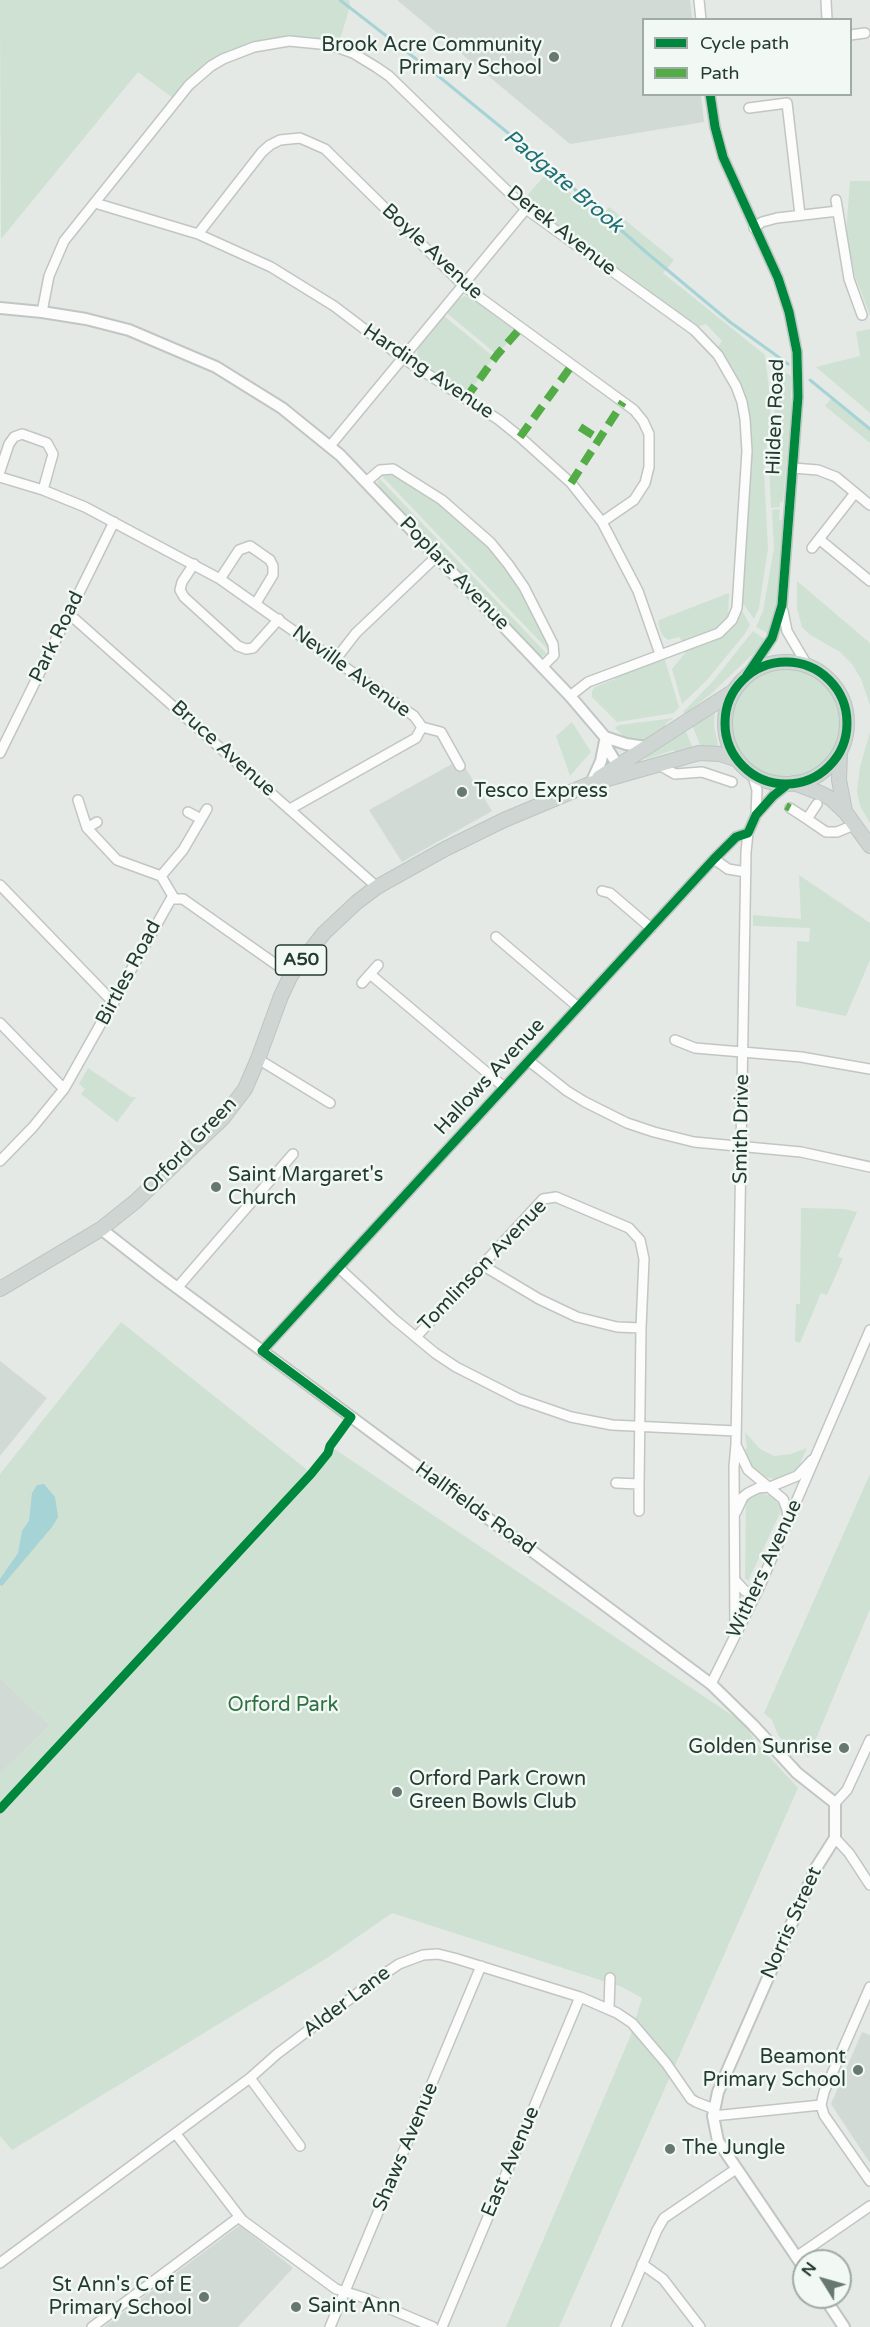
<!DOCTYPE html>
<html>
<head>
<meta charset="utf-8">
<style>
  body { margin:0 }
  #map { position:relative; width:870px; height:2327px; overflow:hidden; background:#e4e9e6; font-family:"Varela Round",sans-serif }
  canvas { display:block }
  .legend { position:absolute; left:642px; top:18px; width:210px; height:78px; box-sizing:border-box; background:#f2f8f4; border:2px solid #9faca6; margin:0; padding:8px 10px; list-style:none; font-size:18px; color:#233b32 }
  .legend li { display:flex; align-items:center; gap:12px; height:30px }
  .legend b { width:30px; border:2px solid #9faca6 }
  .north { position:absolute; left:792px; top:2249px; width:60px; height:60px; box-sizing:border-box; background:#f2f8f4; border:2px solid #9faca6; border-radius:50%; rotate:307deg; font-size:16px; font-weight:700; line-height:24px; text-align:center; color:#233b32 }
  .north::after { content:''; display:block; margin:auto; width:21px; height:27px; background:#677871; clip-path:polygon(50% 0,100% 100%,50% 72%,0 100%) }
</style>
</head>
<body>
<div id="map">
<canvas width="870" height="2327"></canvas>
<ul class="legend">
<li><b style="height:8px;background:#00873e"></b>Cycle path</li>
<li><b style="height:8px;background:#53ac45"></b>Path</li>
</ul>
<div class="north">N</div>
</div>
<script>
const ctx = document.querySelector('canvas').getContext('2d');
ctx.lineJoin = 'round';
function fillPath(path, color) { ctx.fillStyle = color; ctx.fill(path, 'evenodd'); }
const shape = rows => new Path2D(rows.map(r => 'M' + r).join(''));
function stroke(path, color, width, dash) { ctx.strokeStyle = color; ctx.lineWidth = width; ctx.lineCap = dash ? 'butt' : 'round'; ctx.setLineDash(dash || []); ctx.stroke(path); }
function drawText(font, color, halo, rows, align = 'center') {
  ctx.font = font + ' "Varela Round",sans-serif'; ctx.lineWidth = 5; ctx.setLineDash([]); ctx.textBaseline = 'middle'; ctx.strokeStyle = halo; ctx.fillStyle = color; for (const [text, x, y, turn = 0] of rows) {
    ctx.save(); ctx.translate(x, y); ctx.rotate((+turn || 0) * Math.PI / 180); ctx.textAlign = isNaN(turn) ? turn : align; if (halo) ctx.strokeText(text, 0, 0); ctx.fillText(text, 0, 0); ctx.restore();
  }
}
fillPath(shape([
  [397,0,690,0,692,19,644,20,644,94,701,95,704,122,570,144],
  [452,764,457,772,465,767,492,811,402,862,369,810],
  [0,1361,47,1398,0,1456],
  [0,1678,50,1725,0,1774],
  [862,2032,870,2035,870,2163,831,2104],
  [240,2225,293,2268,238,2327,104,2327]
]), '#d2dad6');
fillPath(shape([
  [0,0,349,0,350,6,339,43,309,38,288,36,265,39,247,44,227,51,206,63,173,98,138,72,1,239],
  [547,173,600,218,609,207,674,260,663,273,765,355,771,406,764,472,768,548,759,608,754,619,744,605,741,604,751,446,750,424,735,377,717,348,722,341,706,324,696,327,523,200],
  [850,181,870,181,870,315,855,276,846,232],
  [465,296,472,298,518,330,515,336,496,354,447,313,459,299],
  [444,316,494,357,471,390,465,393,421,366,417,359,418,348],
  [870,329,870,413,816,367,860,356,856,332],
  [771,362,791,376,791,411,783,502,780,502,780,507,771,508,769,467,775,406],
  [832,398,870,429,870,443,825,406],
  [383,473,395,475,430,497,459,519,486,543,497,556,525,599,549,646,549,651,381,475],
  [379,478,547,654,542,656,537,653,380,488,378,482],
  [780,509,779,520,783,520,776,605,769,634,756,627,763,611,774,548,772,510],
  [797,581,870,643,870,705,861,679,852,664,840,652,809,634,802,627,797,608],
  [729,593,728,619,719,627,682,641,679,637,668,640,662,635,658,623,659,620],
  [743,612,750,625,744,635,706,681,682,704,672,669,686,652,685,649,713,638,739,613],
  [753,631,765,639,756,651,712,693,685,714,683,712,714,680],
  [664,657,679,707,674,713,617,722,592,697,592,691,595,687,615,679,616,676],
  '732 723a55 55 0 1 1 110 0a55 55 0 1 1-110 0Z',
  [715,710,714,726,718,745,717,747,701,747,692,725],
  [674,718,666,723,665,728,650,738,640,741,627,739,615,728,619,725],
  [572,722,591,752,570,776,556,736],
  [685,729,693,749,679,753,673,750,646,759,644,755],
  [870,732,870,823,860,806,857,791,860,767],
  [799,875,870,923,870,960,846,1016,796,1006,797,941,809,942,810,928,753,926,753,915,801,919],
  [88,1068,131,1097,136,1097,117,1122,81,1094,85,1089,79,1084],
  [801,1208,844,1209,857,1212,838,1256,843,1259,827,1295,821,1293,800,1343,795,1341,796,1304,800,1304],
  [121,1322,311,1473,330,1446,745,1724,754,1740,798,1788,559,2327,506,2327,630,2037,642,1998,622,1987,392,1913,327,1958,12,2150,0,2136,0,1774,50,1725,0,1678,0,1474],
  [745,1432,760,1449,774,1456,791,1454,807,1448,798,1468,779,1479,773,1479,762,1476,755,1470,747,1458,745,1449,747,1448],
  [870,1474,870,1609,808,1758,796,1744,793,1744,789,1748,778,1735,772,1720,764,1713],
  [757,1493,773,1496,782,1509,748,1581,745,1578,746,1499]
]), '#cee1d2');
fillPath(shape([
  [44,1484,55,1497,58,1517,52,1527,2,1586,0,1585,0,1579,18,1553,22,1531,29,1521,32,1493,37,1485]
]), '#a6d3d5');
stroke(shape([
  [340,0,442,79,546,164,647,253,730,322,788,364],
  [810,380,870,429]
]), '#a6d3d5', 3);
const minor = shape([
  [699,0,701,20],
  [826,0,827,20],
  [850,35,865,33],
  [710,94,715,127,723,157,778,278,789,312,797,352,798,397,782,605,772,638,747,675],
  [749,108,787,103,800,215],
  [836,200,849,279,862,315],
  [95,203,198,234,271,267,334,306,404,359,499,420,520,437,571,483,602,522,638,591,660,654],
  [754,228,762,222,777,218,838,211],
  [198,234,262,152,270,145,280,140,300,138,325,149,464,286,634,410,643,421,649,434,649,467,645,483,634,500,602,522],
  [42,312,49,276,64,241,189,85,211,66,223,59,254,47,289,41,320,44,339,48,353,53,376,67,389,76,526,209,694,330,718,355,736,386,742,402,745,419,747,451,737,608,732,620,719,633,588,682,570,696],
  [330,446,526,209],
  [793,468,818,470,836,477,870,505],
  [0,471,9,444,14,437,22,434,47,443,53,454,43,490],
  [0,477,43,490,85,507,220,579,414,716,422,727,416,738,290,809],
  [366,482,380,470,393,469,442,500,491,543,508,564,524,587,553,644,554,655,542,667],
  [819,539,870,581],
  [812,548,855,493],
  [194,564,182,582,180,590,184,597,238,646,246,649,253,648,279,619],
  [220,579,239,550,250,546,270,560,273,566,273,575,256,603],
  [783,611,787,631,807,665],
  [68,613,377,887],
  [335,660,356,633,437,556],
  [422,727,441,732,460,766],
  [0,753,114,522],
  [659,765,675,774,702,772,732,782],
  [752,773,757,790,756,815],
  [78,800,87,828,97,822],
  [790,808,807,819,817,804],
  [188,812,201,819],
  [807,819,826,832,837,832,854,825],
  [87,828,117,860,161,876,183,850,207,809],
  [714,859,728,869,746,872],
  [161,876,174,898],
  [0,885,114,1003],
  [602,891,610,893,651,928],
  [496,937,578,1007],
  [370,974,504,1087],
  [362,983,378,965],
  [0,1023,64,1089],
  [675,1040,695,1048,801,1057,870,1069],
  [258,1059,330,1103],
  [529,1061,567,1091,585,1102,627,1123,654,1132,694,1142,801,1152,870,1167],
  [0,1161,33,1127,64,1089,171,899,183,899,291,975],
  [482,1265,539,1299,577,1317,617,1327,641,1328],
  [339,1268,394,1319,435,1353,456,1367,519,1399,571,1417,612,1425,736,1431],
  [177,1288,293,1154],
  [416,1337,543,1199,556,1197,629,1228,640,1240,644,1259,641,1328,639,1484],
  [262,1351,714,859,736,837,748,833],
  [737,1447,748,1470,783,1499,787,1509,788,1521],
  [616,1483,639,1484,639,1511],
  [770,1487,797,1476,812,1460],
  [736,1512,743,1497,748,1493,758,1488,769,1487],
  [735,1580,745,1591,753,1592,759,1588],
  [735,1635,734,1467,736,1444,746,852,748,833,756,815,773,796,788,784],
  [711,1684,759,1588,870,1330],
  [835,1803,847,1790,870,1740],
  [835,1838,849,1853,870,1885],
  [870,1987,824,2092,821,2105,824,2115,870,2181],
  [609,2008,610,1978],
  [250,2078,300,2146],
  [713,2116,821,2105],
  [176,2134,242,2220,336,2289,362,2297,433,2327],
  [796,2257,870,2206],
  [0,2263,250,2078,277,2054,371,1983,399,1964,423,1955,438,1954,454,1958,580,1997,617,2013,632,2023,666,2063,691,2099,696,2102,714,2109],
  [642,2264,663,2279,700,2327],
  [92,2327,239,2217],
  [330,2327,481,1966],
  [442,2327,580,1997],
  [616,2327,657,2230,664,2218,736,2169]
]);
const tertiary = shape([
  [0,308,42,312,86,319,129,330,216,367,282,408,340,455,570,696,605,737,607,748,618,766,623,769],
  [605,737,626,744,646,747],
  [592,781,601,761,605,741],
  [101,1229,160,1275,711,1684,753,1725,797,1773,835,1803,835,1838,816,1868,718,2092,713,2116,718,2141,804,2268],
  [824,2297,844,2327]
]);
const primary = shape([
  '725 723a61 61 0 1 1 122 0a61 61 0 1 1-122 0Z',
  [840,753,839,780,845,811],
  [599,778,734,691],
  [794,783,820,793,830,798,846,813,870,846],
  [0,1289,101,1229,136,1201,223,1118,245,1089,258,1059,281,996,291,975,324,933,357,902,377,887,445,849,504,820,590,784,699,753,720,754,738,760]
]);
stroke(minor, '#c1c6c3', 12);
stroke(tertiary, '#c1c6c3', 14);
stroke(primary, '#bdc5c2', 16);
stroke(minor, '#fbfcfb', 9);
stroke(tertiary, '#fbfcfb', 10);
stroke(primary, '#ced5d2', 14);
stroke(shape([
  [466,398,497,355,518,331],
  [580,427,599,439],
  [520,437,572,365],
  [571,483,623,402],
  [786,806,790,808]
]), '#53ac45', 8, [15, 8]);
stroke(shape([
  [710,94,715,127,723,157,778,278,789,312,797,352,798,397,782,605,772,638,747,675],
  '725 723a61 61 0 1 1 122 0a61 61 0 1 1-122 0Z',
  [0,1809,311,1474,328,1453,330,1446,351,1417,262,1351,714,859,736,837,748,833,756,815,773,796,788,784]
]), '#00873e', 9);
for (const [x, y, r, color] of [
  [554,57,6,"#677871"],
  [462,792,6,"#677871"],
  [216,1187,6,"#677871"],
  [844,1748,6,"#677871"],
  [397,1792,6,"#677871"],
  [858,2070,6,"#677871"],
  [670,2149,6,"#677871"],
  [204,2297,6,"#677871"],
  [296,2307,6,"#677871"]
]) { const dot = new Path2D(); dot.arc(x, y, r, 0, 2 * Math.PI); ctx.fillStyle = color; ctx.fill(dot); stroke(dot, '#f2f8f4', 2); }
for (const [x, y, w] of [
  [301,960,51]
]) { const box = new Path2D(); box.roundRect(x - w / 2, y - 15, w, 30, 4.5); ctx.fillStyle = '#f2f8f4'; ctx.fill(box); stroke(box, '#233b32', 1.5); }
drawText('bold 18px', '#233b32', null, [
  ["A50",301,960]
]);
drawText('20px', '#233b32', '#f2f8f4', [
  ["Brook Acre Community",542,46,"right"],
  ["Primary School",542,69,"right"],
  ["Tesco Express",474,792],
  ["Saint Margaret's",228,1176],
  ["Church",228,1199],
  ["Golden Sunrise",832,1748,"right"],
  ["Orford Park Crown",409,1780],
  ["Green Bowls Club",409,1803],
  ["Beamont",846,2058,"right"],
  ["Primary School",846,2081,"right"],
  ["The Jungle",682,2149],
  ["St Ann's C of E",192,2286,"right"],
  ["Primary School",192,2309,"right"],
  ["Saint Ann",308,2307]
], 'left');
drawText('20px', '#233b32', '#f2f8f4', [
  ["Derek Avenue",561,231,38],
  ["Boyle Avenue",432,252,43],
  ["Harding Avenue",428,372,34],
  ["Hilden Road",776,417,-88],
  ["Poplars Avenue",454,574,46],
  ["Park Road",57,637,-64],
  ["Neville Avenue",351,672,36],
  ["Bruce Avenue",223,749,42],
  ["Birtles Road",129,973,-62],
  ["Hallows Avenue",490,1077,-47],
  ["Smith Drive",742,1129,-89],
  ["Orford Green",190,1146,-46],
  ["Tomlinson Avenue",483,1266,-46],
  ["Hallfields Road",475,1509,36],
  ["Withers Avenue",765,1569,-65],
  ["Norris Street",792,1923,-66],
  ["Alder Lane",347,2002,-37],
  ["Shaws Avenue",406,2147,-67],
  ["East Avenue",511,2162,-67]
]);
drawText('20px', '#2f7042', '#f2f8f4', [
  ["Orford Park",283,1706]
]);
drawText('italic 21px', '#206f74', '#f2f8f4', [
  ["Padgate Brook",563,182,40]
]);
</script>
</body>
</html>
